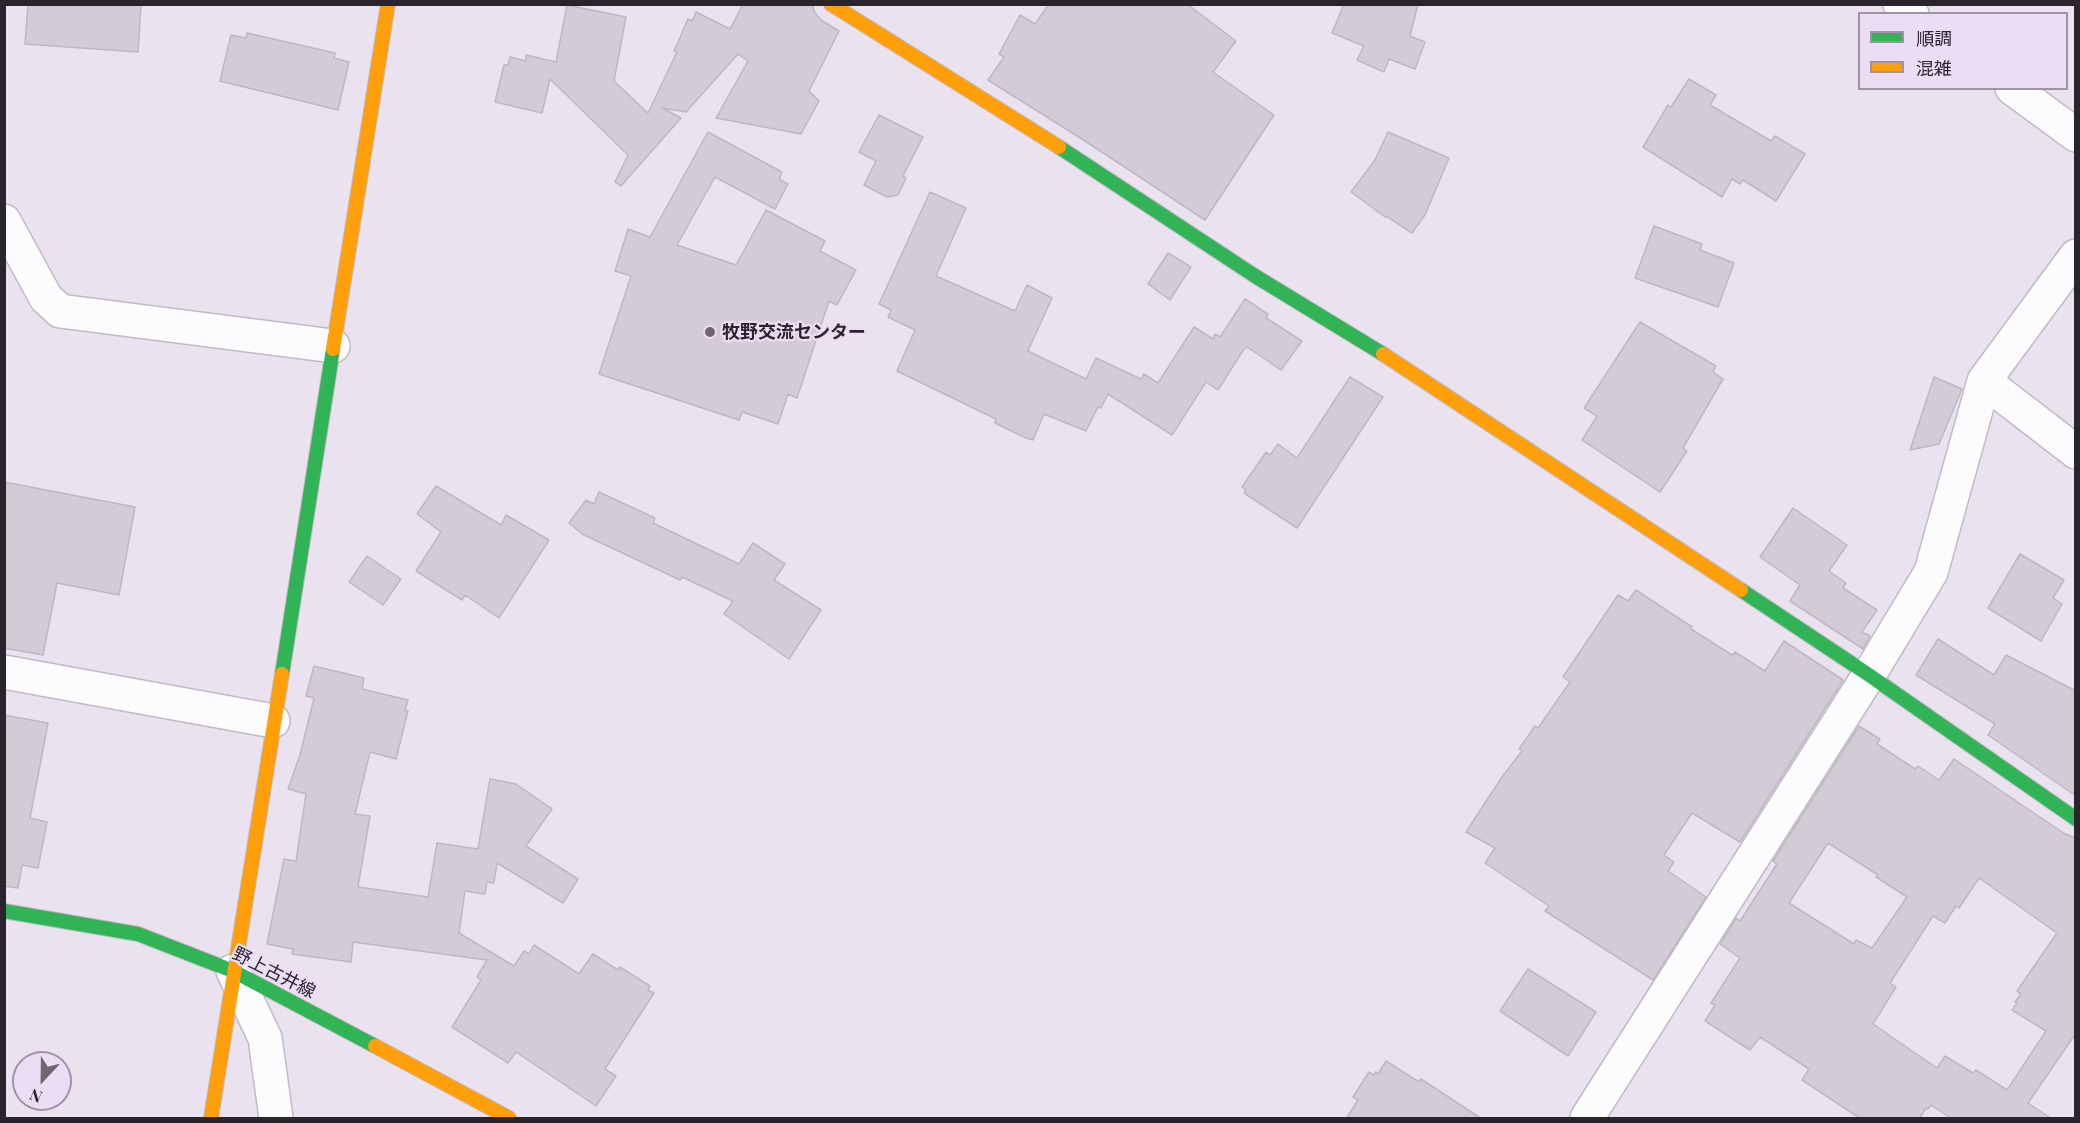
<!DOCTYPE html>
<html>
<head>
<meta charset="utf-8">
<style>
  body { margin:0 }
  #map { position:relative; width:2080px; height:1123px; overflow:hidden; background:#ebe2ef; font-family:"Playfair Display","Noto Sans JP",serif }
  canvas { display:block }
  .frame { position:absolute; inset:0; border:6px solid #2a242d; pointer-events:none }
  .legend { position:absolute; left:1858px; top:12px; width:210px; height:78px; box-sizing:border-box; background:#ecddf4; border:2px solid #9e93a4; margin:0; padding:8px 10px; list-style:none; font-size:18px; color:#2a242d }
  .legend li { display:flex; align-items:center; gap:12px; height:30px }
  .legend b { width:30px; border:2px solid #9e93a4 }
  .north { position:absolute; left:12px; top:1051px; width:60px; height:60px; box-sizing:border-box; background:#ecddf4; border:2px solid #9e93a4; border-radius:50%; rotate:202deg; font-size:16px; font-weight:700; line-height:24px; text-align:center; color:#2a242d }
  .north::after { content:''; display:block; margin:auto; width:21px; height:27px; background:#6e6671; clip-path:polygon(50% 0,100% 100%,50% 72%,0 100%) }
</style>
</head>
<body>
<div id="map">
<canvas width="2080" height="1123"></canvas>
<div class="frame"></div>
<ul class="legend">
<li><b style="height:8px;background:#30b455"></b>順調</li>
<li><b style="height:8px;background:#ff9f0a"></b>混雑</li>
</ul>
<div class="north">N</div>
</div>
<script>
const ctx = document.querySelector('canvas').getContext('2d');
ctx.lineJoin = 'round';
function fillPath(path, color) { ctx.fillStyle = color; ctx.fill(path, 'evenodd'); }
const shape = rows => new Path2D(rows.map(r => 'M' + r).join(''));
function stroke(path, color, width, dash) { ctx.strokeStyle = color; ctx.lineWidth = width; ctx.lineCap = dash ? 'butt' : 'round'; ctx.setLineDash(dash || []); ctx.stroke(path); }
function drawText(font, color, halo, rows, align = 'center') {
  ctx.font = font + ' "Playfair Display","Noto Sans JP",serif'; ctx.lineWidth = 4.5; ctx.setLineDash([]); ctx.textBaseline = 'middle'; ctx.strokeStyle = halo; ctx.fillStyle = color; for (const [text, x, y, turn = 0] of rows) {
    ctx.save(); ctx.translate(x, y); ctx.rotate((+turn || 0) * Math.PI / 180); ctx.textAlign = isNaN(turn) ? turn : align; if (halo) ctx.strokeText(text, 0, 0); ctx.fillText(text, 0, 0); ctx.restore();
  }
}
const building = shape([
  [28,4,141,4,138,52,25,44,28,4],
  [743,4,812,4,815,13,821,20,839,31,809,91,819,101,801,134,716,118,748,61,738,54,686,112,662,108,681,118,621,186,615,182,628,155,550,79,542,113,495,102,504,65,508,65,510,57,526,61,526,55,556,62,567,5,626,17,614,81,648,113,677,52,674,51,688,19,692,21,696,12,730,29,743,4],
  [1049,4,1187,4,1236,41,1213,72,1274,115,1205,220,1085,141,988,80,1004,57,999,54,1020,15,1035,24,1049,4],
  [1344,4,1418,4,1410,36,1425,42,1415,69,1389,59,1384,72,1357,60,1364,46,1332,33,1344,4],
  [247,33,335,53,334,58,349,62,338,110,220,81,231,35,246,38,247,33],
  [1689,79,1716,95,1710,105,1771,141,1775,136,1805,154,1776,201,1743,180,1740,184,1732,179,1722,197,1643,147,1668,105,1671,107,1689,79],
  [879,115,923,137,903,176,906,178,898,195,887,197,864,185,876,161,859,152,879,115],
  [708,132,782,172,779,179,788,184,775,209,715,177,677,245,736,265,766,210,825,241,820,251,856,270,837,305,829,301,797,398,788,394,778,424,742,412,739,420,599,374,631,276,615,271,628,229,650,237,708,132],
  [1388,132,1449,158,1425,215,1412,233,1386,216,1385,217,1351,192,1375,160,1388,132],
  [930,192,966,208,936,276,1015,311,1027,285,1052,298,1028,351,1086,379,1096,358,1141,379,1144,374,1158,383,1194,327,1213,339,1215,334,1220,337,1245,299,1268,314,1266,318,1302,341,1281,370,1247,347,1244,349,1218,390,1206,382,1172,435,1108,394,1101,408,1098,407,1086,431,1044,414,1033,440,1026,438,995,423,996,419,897,371,915,330,888,317,891,310,879,304,930,192],
  [1654,226,1702,244,1700,250,1734,263,1718,307,1635,278,1654,226],
  [1168,253,1191,267,1170,300,1148,284,1168,253],
  [1640,322,1716,366,1713,372,1723,379,1683,448,1687,451,1660,492,1582,440,1597,416,1584,408,1640,322],
  [1350,377,1383,397,1297,528,1244,493,1246,490,1242,487,1266,452,1270,455,1278,444,1297,458,1350,377],
  [1934,377,1962,389,1939,444,1910,450,1934,377],
  [4,482,135,507,119,595,57,583,43,655,4,648,4,482],
  [436,486,501,525,506,515,549,540,499,618,465,595,462,600,416,571,441,532,417,514,436,486],
  [599,492,655,518,653,523,739,564,753,543,785,564,774,580,821,610,789,659,724,614,733,601,682,577,680,580,582,534,569,523,586,500,594,504,599,492],
  [1793,508,1847,545,1829,571,1846,583,1843,588,1877,610,1862,632,1870,636,1863,649,1790,601,1800,585,1760,557,1793,508],
  [2020,554,2064,580,2053,598,2062,604,2041,641,1988,608,2020,554],
  [367,556,401,579,383,605,349,582,367,556],
  [1636,590,1692,627,1691,629,1732,655,1735,652,1765,671,1784,641,1843,680,1740,842,1692,813,1664,855,1674,862,1668,871,1706,897,1653,980,1545,911,1549,906,1485,863,1495,848,1466,832,1502,777,1522,751,1519,749,1535,726,1538,728,1570,682,1563,677,1618,595,1628,601,1636,590],
  [1938,639,1994,675,2006,655,2076,691,2076,796,1988,735,1995,724,1916,675,1938,639],
  [314,666,364,678,362,689,408,700,405,710,408,711,396,759,370,752,355,814,370,816,358,887,428,897,437,843,478,849,490,779,516,784,552,809,526,846,578,879,563,903,497,863,494,883,487,882,485,894,465,891,459,933,514,966,524,951,529,954,534,945,579,974,593,954,618,970,620,967,650,986,648,990,654,993,605,1069,616,1076,596,1106,516,1052,508,1063,452,1027,481,980,477,977,487,960,353,942,351,962,292,954,293,949,267,944,284,859,296,861,306,794,288,789,300,755,314,698,306,696,314,666],
  [4,715,48,723,30,818,47,822,38,868,22,865,18,888,4,886,4,715],
  [1859,726,1880,739,1877,744,1915,769,1918,766,1939,780,1954,759,2065,834,2076,838,2076,1033,2028,1103,2052,1119,1952,1119,1931,1105,1928,1109,1926,1108,1919,1119,1861,1119,1802,1080,1809,1069,1760,1037,1750,1050,1705,1021,1715,1005,1711,1003,1740,958,1720,944,1736,918,1740,921,1777,864,1773,861,1859,726],
  [1828,843,1878,875,1876,877,1907,897,1872,948,1856,940,1854,944,1789,903,1828,843],
  [1979,878,2057,933,2017,991,2021,994,2015,1002,2017,1003,2012,1010,2046,1031,2007,1090,1976,1070,1973,1073,1945,1056,1937,1068,1873,1024,1896,987,1890,983,1933,916,1945,923,1956,906,1959,908,1979,878],
  [1528,969,1596,1012,1568,1056,1500,1011,1528,969],
  [1386,1061,1419,1082,1421,1079,1482,1119,1346,1119,1358,1100,1353,1097,1369,1072,1374,1075,1376,1072,1378,1074,1386,1061]
]);
fillPath(building, '#d3cbd6');
stroke(building, '#beb7c1', 1.5);
const street = shape([
  [1900,4,1912,14],
  [2012,88,2076,135],
  [4,221,46,298,60,311,333,346],
  [1984,381,2076,452],
  [4,672,273,721],
  [233,971,265,1038,276,1118],
  [1587,1118,1869,675,1931,572,1984,381,2076,256]
]);
const fast = shape([
  [1059,147,1255,276,1383,354],
  [1741,590,1869,675,2076,819],
  [282,674,333,349],
  [4,911,138,934,233,971,375,1046]
]);
const slow = shape([
  [831,4,1059,147],
  [333,349,388,4],
  [1383,354,1741,590],
  [375,1046,509,1118],
  [211,1118,282,674]
]);
stroke(street, '#c1bac5', 36);
stroke(fast, '#c1bac5', 16);
stroke(slow, '#c1bac5', 16);
stroke(street, '#fcfbfd', 33);
stroke(fast, '#30b455', 14);
stroke(slow, '#ff9f0a', 14);
for (const [x, y, r, color] of [
  [710,332,6,"#6e6671"]
]) { const dot = new Path2D(); dot.arc(x, y, r, 0, 2 * Math.PI); ctx.fillStyle = color; ctx.fill(dot); stroke(dot, '#ecddf4', 2); }
drawText('bold 18px', '#2a242d', '#ecddf4', [
  ["牧野交流センター",722,332]
], 'left');
drawText('18px', '#2a242d', '#ecddf4', [
  ["野上古井線",274,973,27]
]);
</script>
</body>
</html>
